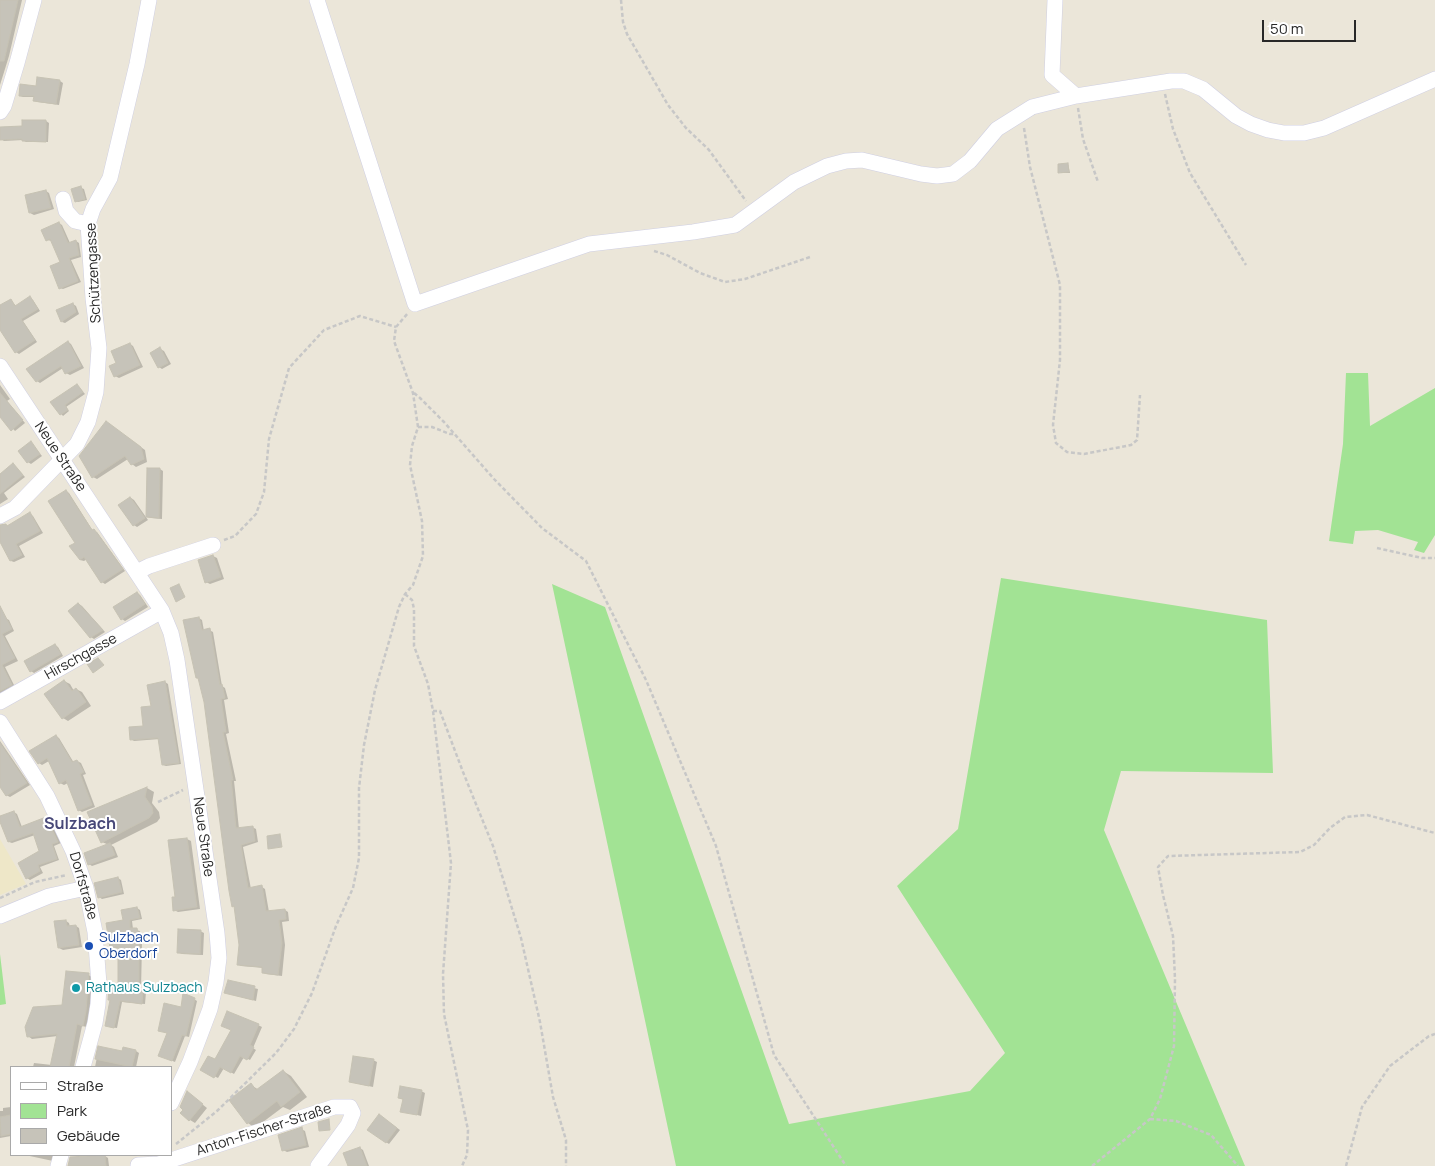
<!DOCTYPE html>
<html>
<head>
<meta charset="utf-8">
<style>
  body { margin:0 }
  #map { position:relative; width:1435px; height:1166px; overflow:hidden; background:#ebe6d9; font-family:Manrope,sans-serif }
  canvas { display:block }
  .legend { position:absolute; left:10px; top:1066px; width:162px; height:90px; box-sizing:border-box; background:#fff; border:1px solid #a9a9a9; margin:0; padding:6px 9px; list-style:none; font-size:15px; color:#282828 }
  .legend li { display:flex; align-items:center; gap:10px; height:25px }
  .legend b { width:25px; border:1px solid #a9a9a9 }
  .scale { position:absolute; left:1262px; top:20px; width:94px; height:22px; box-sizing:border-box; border:2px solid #282828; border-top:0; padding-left:6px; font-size:15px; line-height:18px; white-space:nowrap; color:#282828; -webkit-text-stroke:4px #fff; paint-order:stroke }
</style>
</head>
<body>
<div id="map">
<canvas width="1435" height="1166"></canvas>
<ul class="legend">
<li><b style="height:6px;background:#fff"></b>Straße</li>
<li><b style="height:14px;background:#a2e394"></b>Park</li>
<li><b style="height:14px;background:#c6c3b9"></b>Gebäude</li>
</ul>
<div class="scale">50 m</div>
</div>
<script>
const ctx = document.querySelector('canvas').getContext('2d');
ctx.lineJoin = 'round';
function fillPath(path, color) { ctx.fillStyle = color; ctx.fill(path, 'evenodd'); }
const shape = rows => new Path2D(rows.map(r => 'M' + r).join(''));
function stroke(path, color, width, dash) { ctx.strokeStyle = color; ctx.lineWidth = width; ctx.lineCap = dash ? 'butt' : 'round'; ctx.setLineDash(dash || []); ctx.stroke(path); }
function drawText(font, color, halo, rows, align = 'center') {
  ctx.font = font + ' Manrope,sans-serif'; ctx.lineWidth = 4; ctx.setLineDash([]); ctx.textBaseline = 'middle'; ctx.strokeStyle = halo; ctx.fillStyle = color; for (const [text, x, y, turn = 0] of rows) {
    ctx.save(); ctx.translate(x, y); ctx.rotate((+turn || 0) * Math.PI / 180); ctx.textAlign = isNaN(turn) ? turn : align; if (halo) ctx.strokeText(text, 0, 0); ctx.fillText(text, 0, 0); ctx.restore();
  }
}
fillPath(shape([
  [0,839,26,884,0,895]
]), '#eee7c8');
fillPath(shape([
  [1346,373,1368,373,1370,426,1435,388,1435,535,1424,553,1414,550,1418,542,1378,530,1355,531,1353,544,1329,541,1343,444],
  [1001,578,1267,620,1273,773,1121,771,1104,830,1245,1166,676,1166,552,584,605,607,789,1124,970,1091,1005,1053,897,886,958,829],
  [0,954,6,1004,0,1005]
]), '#a2e394');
fillPath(shape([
  [0,0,22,0,9,56,0,85],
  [60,81,63,83,59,105,38,102,35,100,35,97,23,97,20,96,37,88],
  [46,121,49,123,48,142,26,142,23,140,4,141,1,139,24,127],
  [1068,164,1070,173,1060,173],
  [81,188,84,189,87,200,78,202,76,201],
  [46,191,49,193,54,209,34,215,30,213],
  [59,223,62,225,70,243,76,241,79,243,81,257,71,260,81,282,63,289,60,288,61,262,52,241,47,240],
  [30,298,33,300,40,311,23,321,37,342,19,354,16,352,0,324,0,306,11,300,16,306],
  [73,304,76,306,79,314,65,323,62,322],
  [68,342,71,344,84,368,70,375,66,373,63,368,40,383,37,381],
  [130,344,133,346,143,367,119,378,115,376,118,363],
  [160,349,164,351,171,364,162,369,159,367],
  [0,385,10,399,7,401,25,423,15,431,0,414],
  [77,385,85,394,66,407,69,411,63,416,52,403],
  [111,426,145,450,147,462,136,467,132,464,128,459,97,479,93,477],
  [31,443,42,456,31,464,28,462],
  [14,465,25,477,4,493,8,499,0,504,0,483],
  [160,469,163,471,162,519,151,518,147,517],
  [66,491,69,493,93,531,97,532,125,571,105,584,102,582,87,559,84,561,80,560],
  [131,498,134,500,148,520,137,527,134,525,120,505],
  [30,514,33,516,43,533,19,546,25,557,14,562,11,561,0,540,0,527,5,525,8,526],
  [213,556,217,558,224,579,210,584,206,582],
  [137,593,140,595,148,607,125,621,122,619],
  [79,604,82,606,105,632,94,639,91,637],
  [5,618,9,620,14,631,5,636,18,661,5,667,15,687,2,694,0,693,0,620],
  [199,618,202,620,204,631,209,630,213,632,222,686,225,688,228,699,224,700,229,733,226,734,236,781,234,781,235,790,239,829,252,827,256,829,258,842,243,847,251,889,262,887,265,889,269,912,285,910,288,912,289,921,282,922,285,945,282,976,266,974,263,972,264,968,241,966,238,964,240,945,236,908,233,906,205,702,200,679,197,678],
  [55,645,58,647,63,656,34,673,31,671],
  [64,681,70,684,74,691,76,689,82,692,91,706,68,721,63,718],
  [165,682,168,684,181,764,166,766,163,765,160,739,134,741,131,739,144,727,152,707],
  [56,736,59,738,74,763,77,761,81,763,86,774,83,775,95,807,82,812,79,810,68,783,64,785,60,783,49,761,42,765,39,763],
  [0,741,30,785,10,797,6,795,0,784],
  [147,788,154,792,152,803,159,812,160,818,157,822,111,845,114,847,118,857,92,866,89,864,109,845,102,842,88,813],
  [14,812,17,814,22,827,46,818,50,820,61,843,54,846,59,860,40,867,43,873,30,880,27,878,40,852,35,835,12,843,9,842,0,818],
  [187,839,191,841,200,909,178,912,174,910,176,898,170,841],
  [118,878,121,880,124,894,102,899,99,897],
  [137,908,140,910,142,919,132,921,133,929,140,931,142,944,141,990,146,992,145,1004,122,1002,117,1028,109,1027,111,1001,109,999,119,988,119,948,114,949,111,947,124,921],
  [66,921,69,923,70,927,76,926,79,928,82,947,63,950,59,948],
  [200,931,204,933,203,955,182,954,178,952],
  [88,975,93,977,90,1014,87,1027,82,1026,74,1067,33,1067,34,1063,52,1065,58,1036,32,1039,28,1036,63,1006],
  [229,982,258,989,256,1001,226,993],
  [194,999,197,1001,189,1037,185,1036,175,1062,163,1057,168,1033,159,1030,182,1008],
  [258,1025,262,1027,253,1048,256,1050,250,1060,244,1057,234,1074,224,1068,218,1078,202,1070,216,1061,233,1030],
  [99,1047,123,1053,136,1051,139,1053,136,1067,95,1067],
  [373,1060,377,1062,373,1087,350,1082],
  [283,1071,291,1076,307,1097,290,1110,283,1107,255,1128,248,1123,251,1085,259,1090],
  [421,1091,425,1093,421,1116,402,1111,404,1100,399,1098],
  [188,1093,207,1108,195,1123,190,1120],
  [11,1107,11,1136,0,1138,0,1111,3,1111,3,1108],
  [382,1117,400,1130,389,1144,386,1142],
  [301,1129,305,1131,309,1147,287,1152,283,1150],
  [360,1148,363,1150,369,1166,348,1166],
  [25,1155,54,1155,53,1161],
  [105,1156,108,1158,109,1166,72,1166]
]), '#0003');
const building = shape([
  [0,0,18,0,4,61,0,61,0,0],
  [37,77,60,80,56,104,33,101,34,96,19,96,20,84,36,86,37,77],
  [22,120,46,120,46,142,22,141,22,139,0,140,0,127,22,126,22,120],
  [1068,163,1069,172,1058,173,1058,164,1068,163],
  [81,186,85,199,75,202,71,189,81,186],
  [46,190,51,208,29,213,25,195,46,190],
  [59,222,68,243,76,240,79,255,69,258,78,281,59,289,50,266,60,262,50,239,46,241,41,230,59,222],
  [30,296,38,309,21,319,35,340,15,353,0,330,0,305,11,299,15,306,30,296],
  [73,303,76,312,61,322,56,310,73,303],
  [68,341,81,366,65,374,61,366,36,382,26,369,68,341],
  [130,343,140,365,114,377,109,366,116,363,111,351,130,343],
  [160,347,168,363,158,368,150,353,160,347],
  [77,384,83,392,65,405,68,410,60,415,50,402,77,384],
  [0,393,23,420,11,431,0,417,0,393],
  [106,421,141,447,144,459,131,465,125,456,92,478,79,456,106,421],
  [31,441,40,454,27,463,18,451,31,441],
  [13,463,23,475,0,494,0,474,13,463],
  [147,468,160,468,159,518,146,517,147,468],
  [66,490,92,530,94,529,123,569,101,583,84,557,80,560,69,546,75,543,48,501,66,490],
  [130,497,145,518,133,526,118,505,130,497],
  [30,512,40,531,16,544,22,555,10,561,0,542,0,525,6,524,7,526,30,512],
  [213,555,221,577,205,583,198,560,213,555],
  [179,584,185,597,176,602,170,588,179,584],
  [137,592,145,604,121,620,113,607,137,592],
  [78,603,103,630,90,638,68,611,78,603],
  [0,606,12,629,2,634,15,658,2,665,12,685,0,691,0,606],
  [199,617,202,630,210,628,220,685,222,684,225,698,221,699,226,732,223,732,233,780,231,780,232,788,236,828,253,826,255,841,241,845,248,888,262,885,266,911,285,909,286,919,279,920,282,943,278,975,262,973,262,967,237,965,239,945,234,906,232,907,229,891,204,702,198,678,196,678,183,620,199,617],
  [55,644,61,654,30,672,24,661,55,644],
  [98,658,104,665,93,673,87,664,98,658],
  [64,680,72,691,76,688,86,702,62,719,44,694,64,680],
  [165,681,179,763,162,765,158,738,130,740,129,727,143,726,141,707,151,706,147,685,165,681],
  [56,735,72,762,77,760,84,772,80,774,92,805,78,811,66,780,59,784,47,758,38,764,29,751,56,735],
  [0,743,27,783,6,796,0,787,0,743],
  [147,787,145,797,152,807,153,813,149,818,101,843,87,812,147,787],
  [14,811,20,827,46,817,58,842,52,844,57,859,38,865,40,871,26,879,18,863,39,851,33,833,8,842,0,822,0,816,14,811],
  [280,834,282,847,268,849,267,836,280,834],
  [187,838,197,907,173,911,172,897,175,897,168,840,187,838],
  [110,843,115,855,88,865,84,853,110,843],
  [118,877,122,892,98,898,94,883,118,877],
  [137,907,140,918,130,920,130,928,137,928,140,943,139,943,139,989,143,989,142,1004,120,1001,114,1028,105,1026,110,1000,108,1000,109,986,118,987,118,947,110,948,106,923,123,920,121,910,137,907],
  [66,920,67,926,76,925,79,945,58,948,54,921,66,920],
  [178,929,201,930,200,954,177,953,178,929],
  [66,971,89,973,86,1011,83,1026,77,1024,69,1067,50,1067,57,1034,27,1037,25,1027,33,1007,62,1005,66,971],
  [228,980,255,986,253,1000,224,993,228,980],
  [183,993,195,998,186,1036,182,1035,172,1061,158,1056,167,1033,158,1031,164,1003,181,1007,183,993],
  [227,1011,259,1024,250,1045,254,1047,247,1060,240,1056,231,1073,220,1067,214,1078,200,1070,208,1056,215,1059,231,1030,221,1026,227,1011],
  [98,1046,122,1051,123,1047,136,1050,132,1067,95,1059,98,1046],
  [353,1056,374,1059,369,1086,349,1082,353,1056],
  [283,1070,300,1092,281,1107,277,1101,247,1124,229,1100,251,1083,256,1090,283,1070],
  [400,1086,422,1090,417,1115,400,1112,403,1099,398,1098,400,1086],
  [187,1091,203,1104,189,1121,180,1113,183,1110,180,1107,187,1091],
  [379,1114,397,1128,386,1143,367,1130,379,1114],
  [11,1115,11,1134,1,1136,0,1117,11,1115],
  [329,1119,330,1130,319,1131,318,1122,329,1119],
  [302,1127,306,1145,282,1151,278,1135,302,1127],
  [360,1147,367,1166,348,1166,343,1153,360,1147],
  [105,1155,106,1166,68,1166,70,1157,105,1155]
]);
fillPath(building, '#c6c3b9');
stroke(building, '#c6c2b3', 1);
const minor = shape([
  [317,0,415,304,589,244,693,232,735,225,794,182,827,166,846,161,862,160,921,174,937,176,953,174,970,161,997,129,1032,107,1076,96,1171,81,1184,81,1203,89,1236,116,1251,124,1268,130,1284,133,1304,133,1324,128,1435,79],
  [1055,0,1052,75,1076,96],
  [0,112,4,106,17,63,34,0],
  [63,199,66,211,75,221,88,224],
  [0,366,162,611,171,633,177,660,217,933,219,958,216,982,210,1009,190,1062,171,1103],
  [0,516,15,508,77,444,88,422,96,392,99,348,93,298,88,224,93,209,110,178,137,64,149,0],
  [137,572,149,566,213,545],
  [0,702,162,611],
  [0,722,47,796,73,851,86,888,95,932,99,984,98,1004,95,1023,83,1067],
  [0,916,49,896,86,888],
  [138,1165,159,1164,334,1107,350,1107,353,1113,348,1125,318,1166],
  [58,1166,61,1155]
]);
stroke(minor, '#cfcfe2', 16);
stroke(shape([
  [621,0,623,22,627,34,668,105,686,128,709,150,746,201],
  [1165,94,1173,129,1190,173,1246,265],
  [1078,108,1083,139,1098,182],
  [1024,128,1030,167,1060,285,1060,360,1053,425,1056,443,1067,452,1084,454,1131,445,1137,440,1140,395],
  [654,251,667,255,700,273,725,282,745,279,810,257],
  [414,393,420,398,444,422,494,479,542,528,586,561,646,680,716,846,774,1055,846,1166],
  [418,427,432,427,450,434,454,434],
  [224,540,235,536,256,514,264,492,269,439,289,368,324,330,360,316,396,327],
  [1377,548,1422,558,1435,558],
  [405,594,412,600,414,609,414,646,428,684,433,711,451,863,443,974,444,1014,468,1130,467,1155,462,1166],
  [433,711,440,711,463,772,493,846,521,938,540,1022,553,1097,566,1140,566,1166],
  [158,802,183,790],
  [0,898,35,882,67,875],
  [1150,1119,1176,1121,1211,1135,1238,1166],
  [176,1144,217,1111,276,1053,294,1029,312,993,336,926,353,888,359,858,359,788,364,745,375,690,399,607,405,594,413,585,423,556,422,521,410,465,412,446,418,427,413,393,394,341,396,327,408,313],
  [1092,1166,1150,1119,1160,1099,1174,1046,1175,979,1173,936,1163,895,1158,867,1168,856,1300,852,1314,845,1330,828,1345,817,1367,815,1435,833],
  [1346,1166,1362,1107,1390,1066,1429,1036,1435,1034]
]), '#c7c7c7', 2.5, [4, 2.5]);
stroke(minor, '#fff', 15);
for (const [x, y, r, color] of [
  [89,946,5,"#1a4fb4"],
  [76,988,5,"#0f9aa8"]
]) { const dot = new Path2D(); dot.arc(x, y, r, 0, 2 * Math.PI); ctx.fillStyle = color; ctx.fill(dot); stroke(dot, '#fff', 2); }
drawText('14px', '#282828', '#fff', [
  ["Schützengasse",94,273,-93],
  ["Neue Straße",60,457,56],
  ["Hirschgasse",81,657,-29],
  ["Neue Straße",203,837,82],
  ["Dorfstraße",83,886,74],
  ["Anton-Fischer-Straße",264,1130,-18]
]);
drawText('14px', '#164399', '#fff', [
  ["Sulzbach",99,938],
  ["Oberdorf",99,954]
], 'left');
drawText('14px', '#0d838f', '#fff', [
  ["Rathaus Sulzbach",86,988]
], 'left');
drawText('bold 16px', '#484979', '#fff', [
  ["Sulzbach",80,825]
]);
</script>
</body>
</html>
